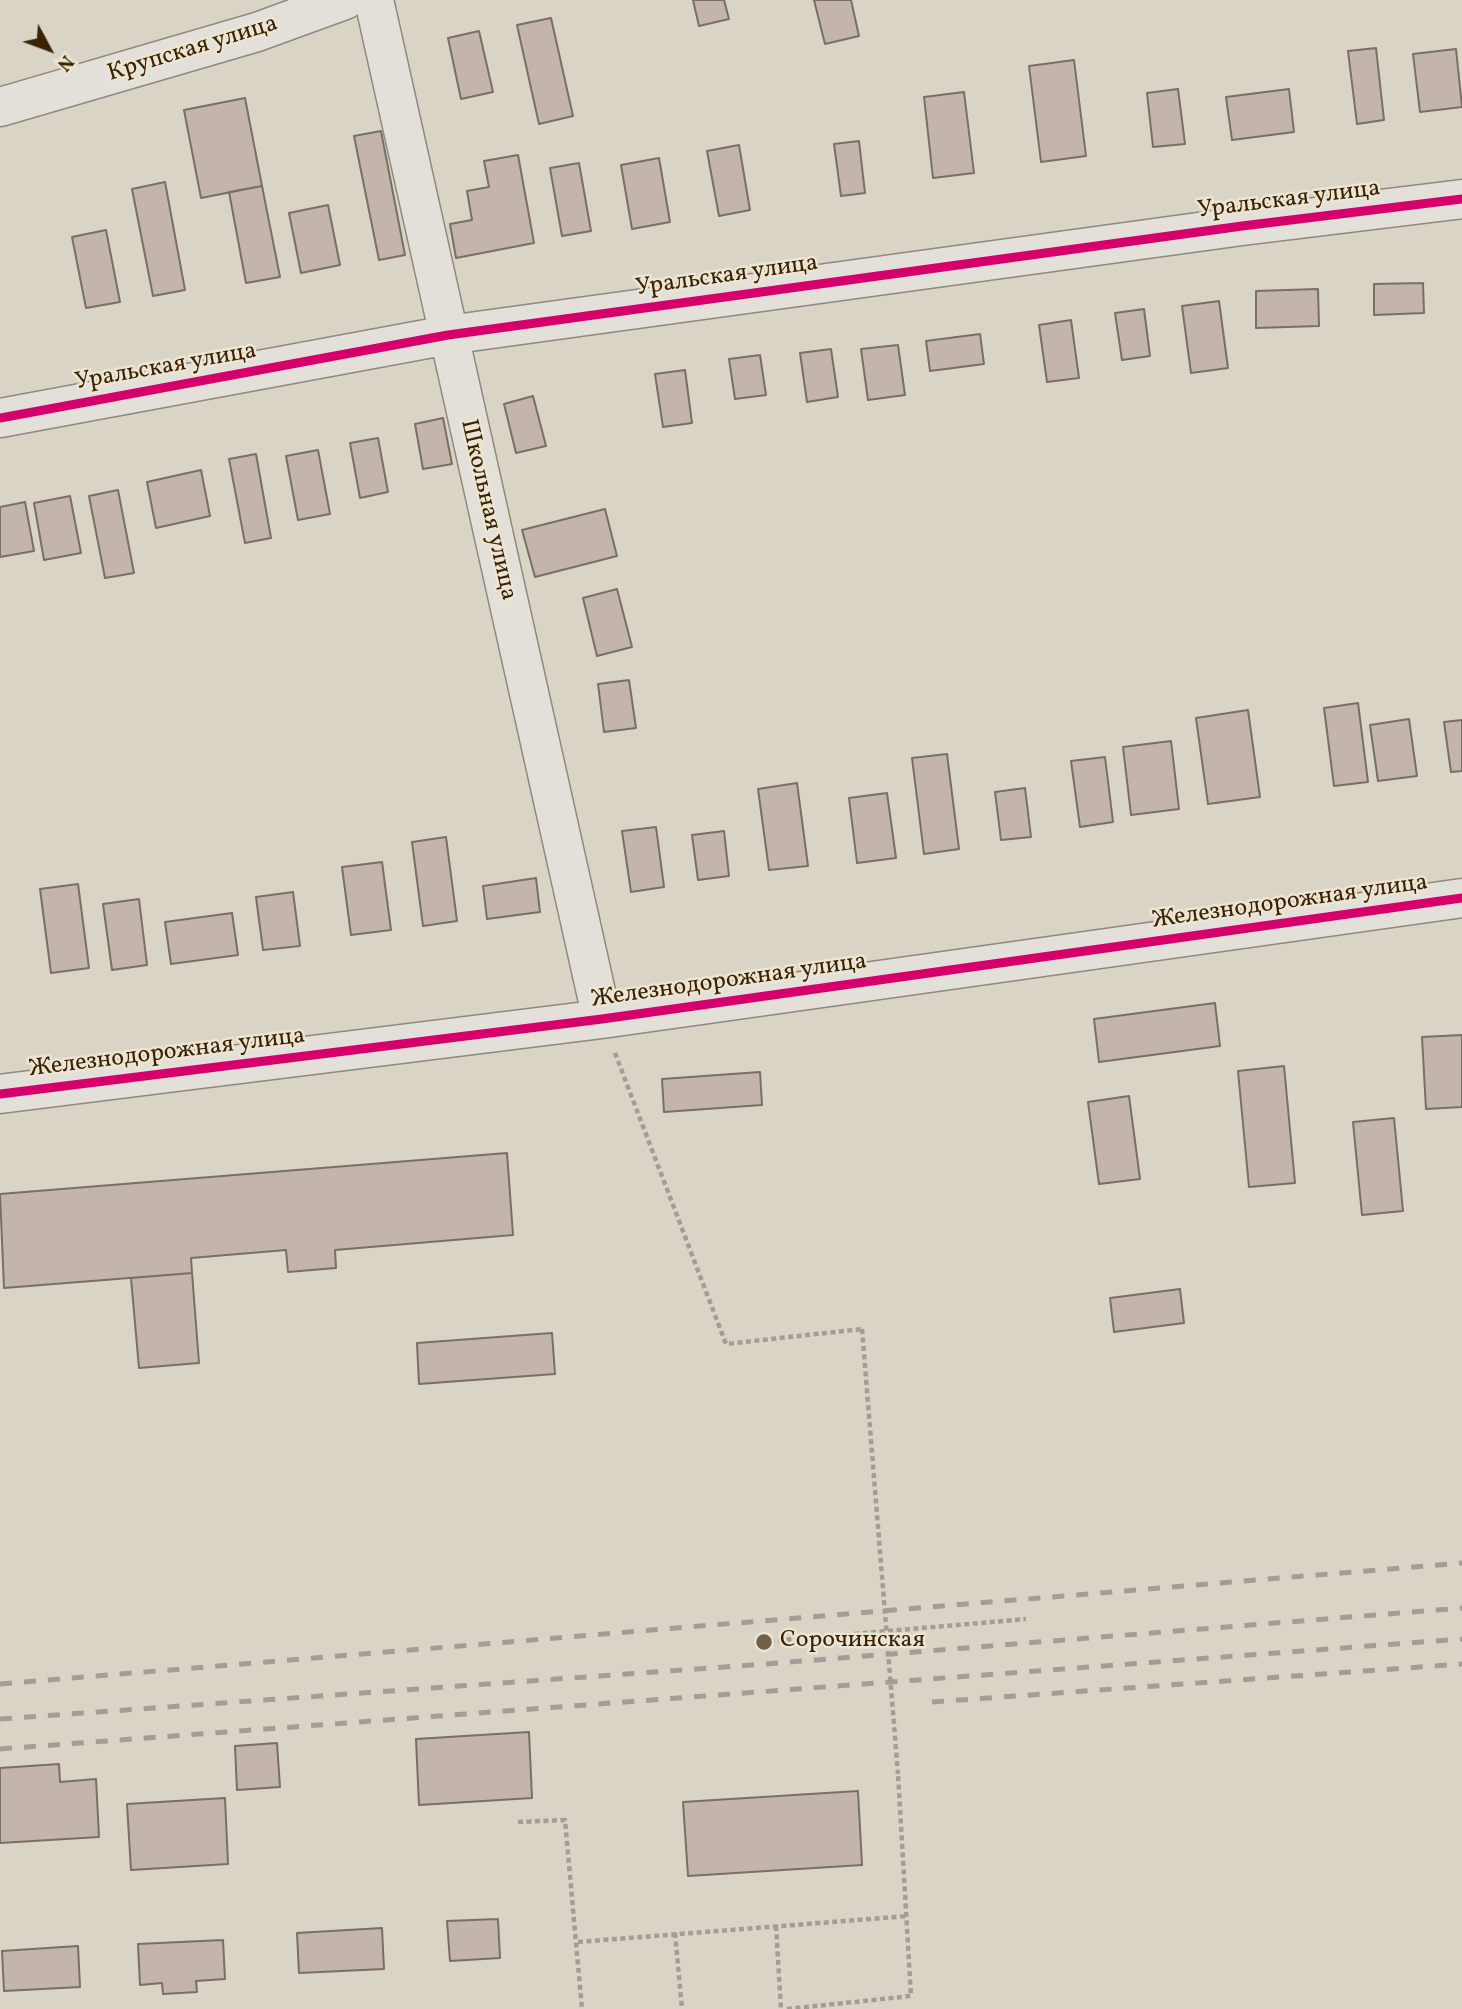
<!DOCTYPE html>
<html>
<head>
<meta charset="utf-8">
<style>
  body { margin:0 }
  #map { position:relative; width:1462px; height:2009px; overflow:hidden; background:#d9d4c5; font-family:Vollkorn,serif }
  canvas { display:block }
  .north { position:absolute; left:14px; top:14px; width:70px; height:70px; -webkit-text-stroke:5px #ece5d4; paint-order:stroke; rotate:131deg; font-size:19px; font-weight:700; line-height:28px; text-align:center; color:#3a2202 }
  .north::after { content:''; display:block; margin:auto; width:24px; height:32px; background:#3a2202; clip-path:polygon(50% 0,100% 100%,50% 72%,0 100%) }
</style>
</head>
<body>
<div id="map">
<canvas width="1462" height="2009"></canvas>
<div class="north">N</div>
</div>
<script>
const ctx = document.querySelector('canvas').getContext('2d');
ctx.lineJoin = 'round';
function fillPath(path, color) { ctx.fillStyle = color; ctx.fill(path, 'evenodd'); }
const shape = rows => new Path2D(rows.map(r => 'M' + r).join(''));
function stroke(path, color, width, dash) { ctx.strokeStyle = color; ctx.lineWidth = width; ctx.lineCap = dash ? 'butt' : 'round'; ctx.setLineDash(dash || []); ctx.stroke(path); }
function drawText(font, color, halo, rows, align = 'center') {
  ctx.font = font + ' Vollkorn,serif'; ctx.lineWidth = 5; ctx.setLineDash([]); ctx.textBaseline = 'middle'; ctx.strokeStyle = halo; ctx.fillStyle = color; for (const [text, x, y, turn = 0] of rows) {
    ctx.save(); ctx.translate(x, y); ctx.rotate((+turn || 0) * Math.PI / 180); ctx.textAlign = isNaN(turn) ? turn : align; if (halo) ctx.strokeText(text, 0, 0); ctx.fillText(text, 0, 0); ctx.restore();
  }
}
const building = shape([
  [693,0,724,0,729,19,699,26,693,0],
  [814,0,851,0,859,36,825,44,814,0],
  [551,18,573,116,539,124,517,25,551,18],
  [479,31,493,92,461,99,448,38,479,31],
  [1376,48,1384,120,1357,124,1348,51,1376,48],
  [1456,49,1462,107,1420,112,1413,54,1456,49],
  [1074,60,1086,156,1041,162,1029,66,1074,60],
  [1178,89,1185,144,1153,147,1147,93,1178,89],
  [1289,89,1294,132,1232,140,1226,97,1289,89],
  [964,92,974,173,933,178,924,97,964,92],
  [245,98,262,186,201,198,184,110,245,98],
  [381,131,405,255,379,260,354,136,381,131],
  [859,141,865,193,841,196,834,144,859,141],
  [739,145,750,210,719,216,707,151,739,145],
  [518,155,534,243,456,258,450,224,472,220,467,191,489,187,484,161,518,155],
  [659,158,670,222,632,229,621,165,659,158],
  [579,163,591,231,562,236,550,168,579,163],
  [165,182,185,290,153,296,132,189,165,182],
  [262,186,280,277,246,283,229,192,262,186],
  [328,205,340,265,301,273,289,213,328,205],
  [106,230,120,302,86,308,72,237,106,230],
  [1423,283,1424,313,1374,315,1374,284,1423,283],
  [1318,289,1319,326,1256,328,1256,291,1318,289],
  [1219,301,1228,368,1191,373,1182,306,1219,301],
  [1144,309,1150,356,1122,360,1115,313,1144,309],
  [1071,320,1079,378,1047,382,1039,325,1071,320],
  [980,334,984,364,930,371,926,341,980,334],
  [898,345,905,395,868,400,861,349,898,345],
  [831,349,838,397,807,402,800,353,831,349],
  [760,355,766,395,735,399,729,359,760,355],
  [685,370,692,423,663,427,655,374,685,370],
  [533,396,546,446,516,453,504,404,533,396],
  [443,418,452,464,423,469,415,424,443,418],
  [378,438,388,492,360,498,350,443,378,438],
  [318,450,330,514,298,520,286,456,318,450],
  [256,454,271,538,245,543,229,459,256,454],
  [201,470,210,516,156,528,147,482,201,470],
  [118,490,134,573,105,578,89,496,118,490],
  [70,496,81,553,44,560,34,503,70,496],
  [25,502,34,551,0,557,0,507,25,502],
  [605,509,617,556,535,577,522,530,605,509],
  [617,589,632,647,597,656,583,598,617,589],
  [629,680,636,728,604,732,598,684,629,680],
  [1358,703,1368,782,1334,786,1324,708,1358,703],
  [1248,710,1260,797,1208,804,1196,718,1248,710],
  [1409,719,1417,776,1378,781,1370,725,1409,719],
  [1462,720,1462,771,1451,772,1444,722,1462,720],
  [1171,741,1179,809,1131,815,1123,747,1171,741],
  [947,754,959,849,924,854,912,758,947,754],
  [1105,757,1113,822,1080,827,1071,761,1105,757],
  [797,783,808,866,769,870,758,789,797,783],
  [1025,788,1031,837,1001,840,995,792,1025,788],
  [887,793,896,858,857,863,849,798,887,793],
  [656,827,664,887,631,892,622,831,656,827],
  [724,831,729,876,698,880,692,835,724,831],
  [446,837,457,921,423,926,412,842,446,837],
  [382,862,391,930,351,935,342,867,382,862],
  [536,878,540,912,487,919,483,886,536,878],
  [78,884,89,968,51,973,40,889,78,884],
  [293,892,300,946,263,950,256,897,293,892],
  [139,899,147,965,112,970,103,904,139,899],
  [232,913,238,955,171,964,165,922,232,913],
  [1215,1003,1220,1046,1099,1062,1094,1019,1215,1003],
  [1462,1035,1462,1107,1426,1109,1422,1037,1462,1035],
  [1284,1066,1295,1183,1249,1187,1238,1071,1284,1066],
  [760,1072,762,1105,664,1112,662,1079,760,1072],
  [1129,1096,1140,1179,1099,1184,1088,1102,1129,1096],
  [1394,1118,1403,1211,1362,1215,1353,1122,1394,1118],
  [507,1153,513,1235,335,1250,336,1268,288,1272,286,1250,191,1258,192,1273,4,1288,0,1194,507,1153],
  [192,1273,199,1363,139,1368,131,1278,192,1273],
  [1180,1289,1184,1323,1114,1332,1110,1298,1180,1289],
  [552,1333,555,1374,419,1384,417,1343,552,1333],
  [529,1732,532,1798,419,1805,416,1739,529,1732],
  [277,1743,280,1787,237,1790,235,1746,277,1743],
  [59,1764,60,1782,96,1779,99,1837,0,1843,0,1768,59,1764],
  [858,1791,862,1865,688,1876,683,1802,858,1791],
  [225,1798,228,1864,131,1870,127,1804,225,1798],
  [498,1919,500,1958,450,1961,447,1921,498,1919],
  [382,1928,384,1969,299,1973,297,1933,382,1928],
  [223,1940,225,1979,196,1981,197,1992,163,1994,162,1983,140,1985,138,1944,223,1940],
  [78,1946,80,1987,4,1991,2,1951,78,1946]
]);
fillPath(building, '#c4b5ac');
stroke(building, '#787064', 2);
const minor = shape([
  [374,0,602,1019],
  [0,107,257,32,345,0],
  [0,418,448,335,1242,226,1462,199],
  [0,1094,602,1019,1462,898]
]);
stroke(minor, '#8f897d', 41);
stroke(shape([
  [615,1053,726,1344,862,1329],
  [761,1642,1026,1619],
  [518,1822,565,1820,582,2009],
  [776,1926,781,2009],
  [675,1933,682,2009],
  [578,1942,908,1916],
  [787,2009,911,1996,898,1774]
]), '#a39e95', 4.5, [5, 3.5]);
stroke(minor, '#e2e0d9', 38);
stroke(shape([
  [0,1684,1462,1563],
  [932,1702,1462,1664],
  [0,1719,766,1664,1462,1608],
  [0,1749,1462,1639]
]), '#a39e95', 5, [12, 12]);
stroke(shape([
  [862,1329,898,1774]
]), '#a39e95', 4.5, [5, 3.5]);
stroke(shape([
  [0,418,448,335,1242,226,1462,199],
  [0,1094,602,1019,1462,898]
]), '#d6006c', 9);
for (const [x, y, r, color] of [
  [764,1642,9,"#726046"]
]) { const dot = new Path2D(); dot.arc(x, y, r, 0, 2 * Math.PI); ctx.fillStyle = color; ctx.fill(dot); stroke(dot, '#ece5d4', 2.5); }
drawText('24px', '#3a2202', '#ece5d4', [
  ["Крупская улица",193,50,-17],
  ["Уральская улица",1289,201,-7],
  ["Уральская улица",727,277,-8],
  ["Уральская улица",166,368,-10],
  ["Школьная улица",487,510,77],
  ["Железнодорожная улица",1290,903,-8],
  ["Железнодорожная улица",729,982,-8],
  ["Железнодорожная улица",167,1054,-7]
]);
drawText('24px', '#3a2202', '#ece5d4', [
  ["Сорочинская",780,1642]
], 'left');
</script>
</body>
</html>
